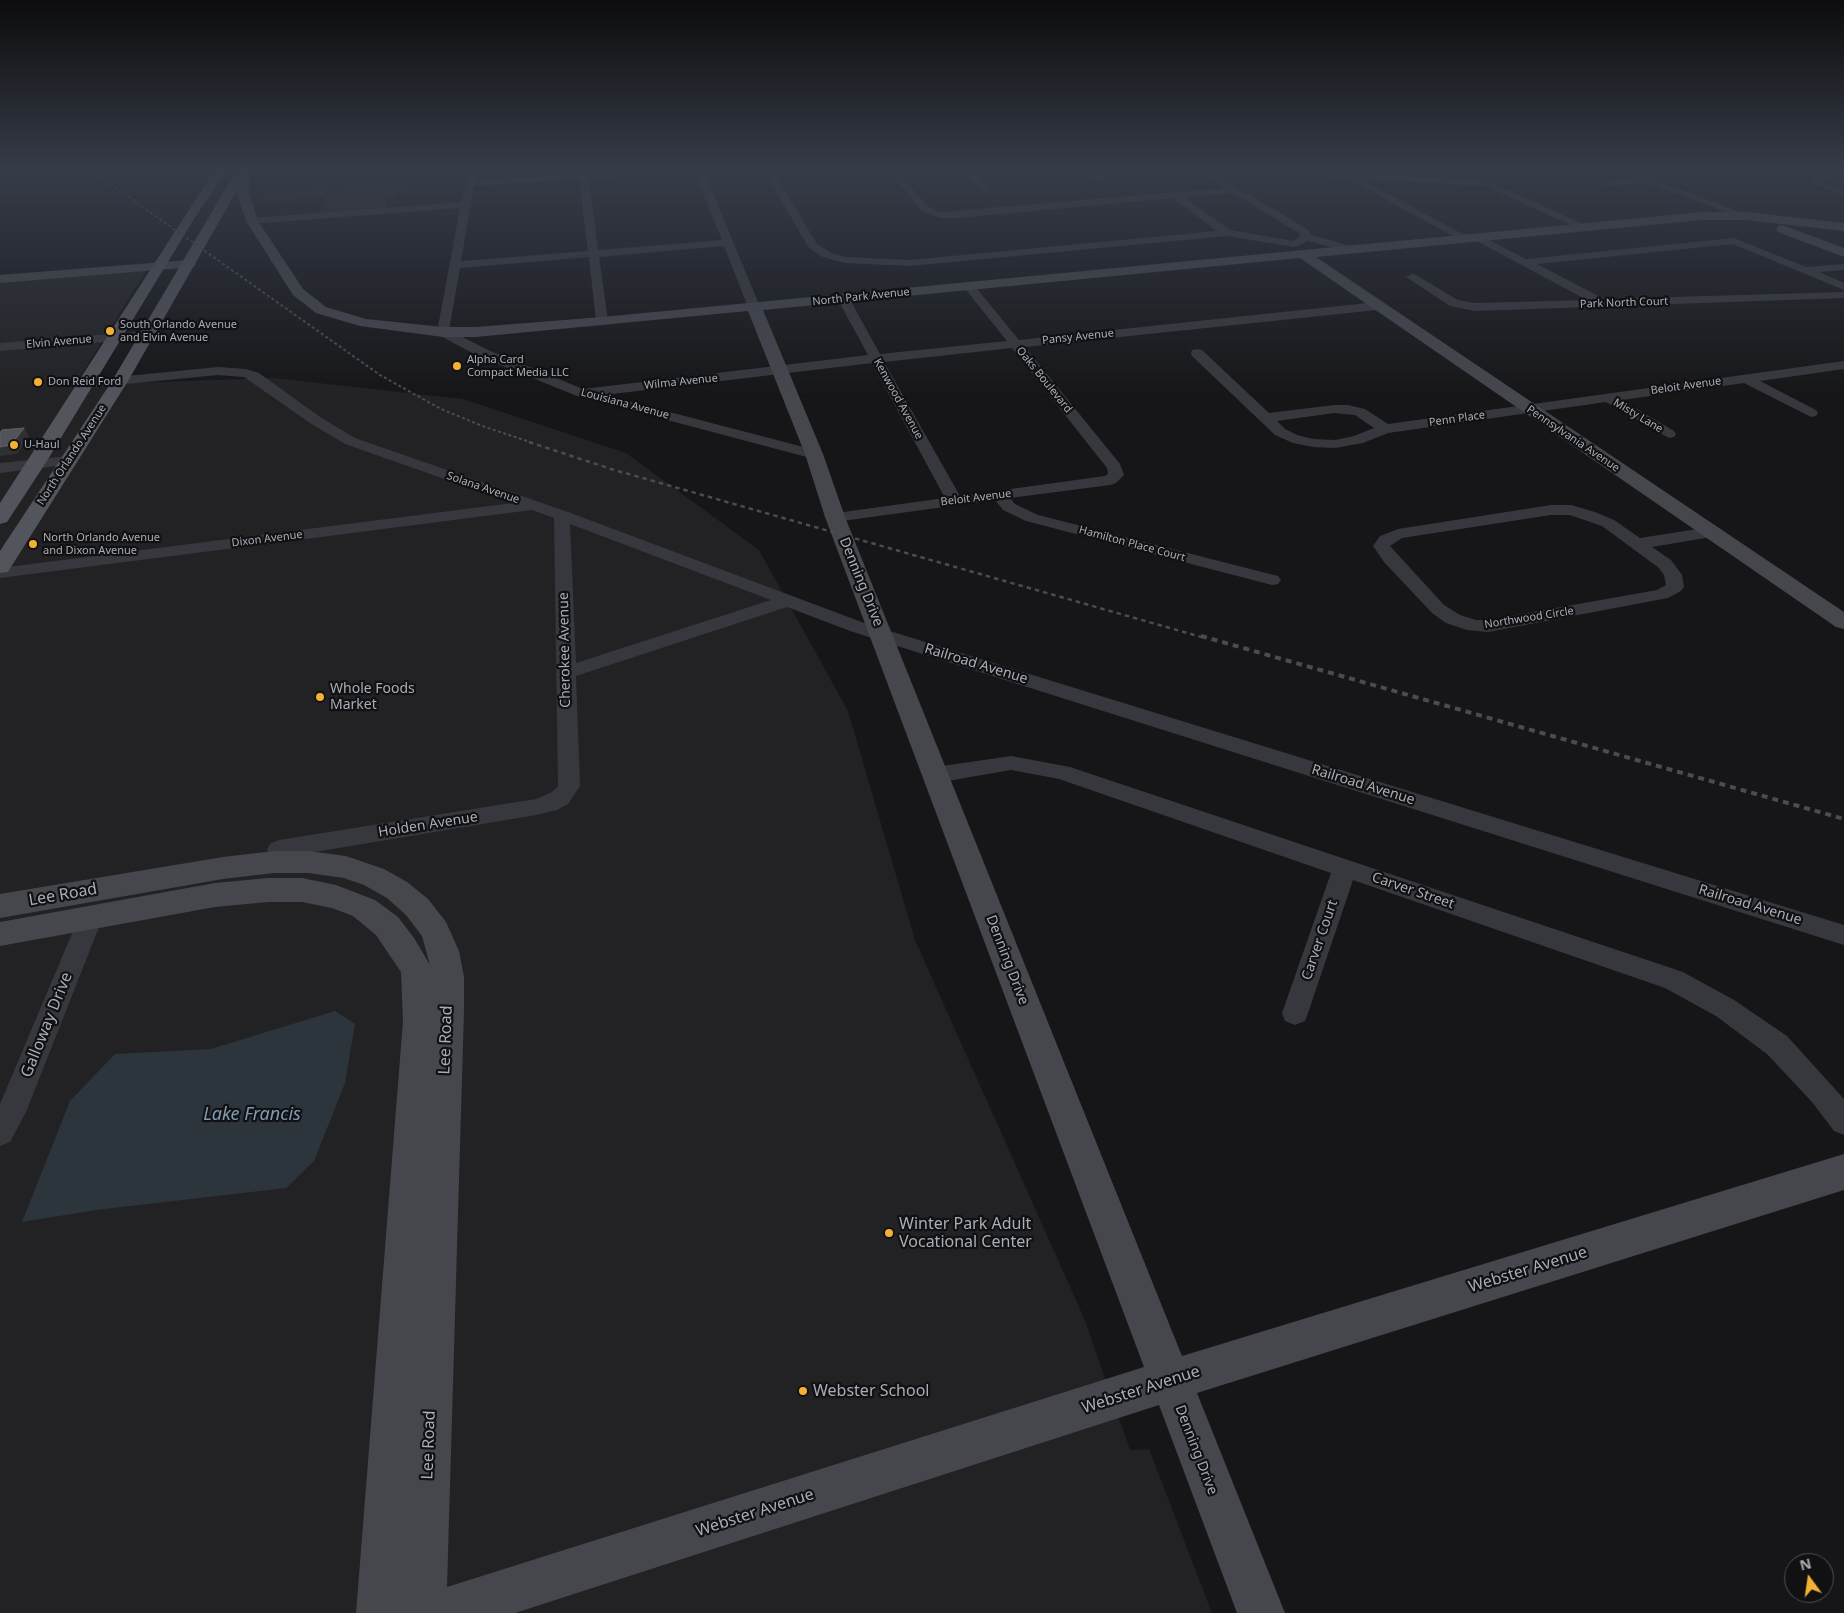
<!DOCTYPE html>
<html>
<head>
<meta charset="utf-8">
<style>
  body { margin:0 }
  #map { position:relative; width:1844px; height:1613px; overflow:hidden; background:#161618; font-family:"Noto Sans",sans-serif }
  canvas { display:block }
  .north { position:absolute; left:1784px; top:1553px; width:50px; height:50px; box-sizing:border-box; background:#111113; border:1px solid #4d4f55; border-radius:50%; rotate:346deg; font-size:14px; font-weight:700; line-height:20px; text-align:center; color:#a8adb8 }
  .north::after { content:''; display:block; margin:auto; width:18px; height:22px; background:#f2b134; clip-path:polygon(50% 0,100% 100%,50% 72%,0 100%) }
</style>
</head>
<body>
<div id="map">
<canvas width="1844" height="1613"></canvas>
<div class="north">N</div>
</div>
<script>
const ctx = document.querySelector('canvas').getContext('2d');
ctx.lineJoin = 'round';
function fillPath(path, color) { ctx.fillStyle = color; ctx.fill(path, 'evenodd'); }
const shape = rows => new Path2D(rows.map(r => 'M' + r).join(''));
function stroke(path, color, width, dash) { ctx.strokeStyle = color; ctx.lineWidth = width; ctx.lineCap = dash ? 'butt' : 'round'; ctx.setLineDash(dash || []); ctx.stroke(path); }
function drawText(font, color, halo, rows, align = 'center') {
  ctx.font = font + ' "Noto Sans",sans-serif'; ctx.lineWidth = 4.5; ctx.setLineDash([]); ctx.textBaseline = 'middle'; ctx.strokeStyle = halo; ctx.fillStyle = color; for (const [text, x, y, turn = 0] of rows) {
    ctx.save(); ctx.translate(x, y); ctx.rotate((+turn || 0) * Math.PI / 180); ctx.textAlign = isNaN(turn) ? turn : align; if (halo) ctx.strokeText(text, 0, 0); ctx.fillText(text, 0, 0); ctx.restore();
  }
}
fillPath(shape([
  [409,180,407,192,396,193,394,198,388,199,386,209,319,213,325,198,341,194,326,192,323,197,260,202,270,189,326,185,333,189,342,188,343,185],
  [147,269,75,385,273,378,463,399,626,453,759,550,848,711,915,940,1084,1318,1130,1450,1149,1449,1212,1613,0,1613,0,281]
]), '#222225');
fillPath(shape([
  [335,1011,355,1024,345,1083,314,1161,286,1188,96,1210,22,1222,70,1101,115,1054,211,1049]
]), '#2c353c');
fillPath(shape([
  [249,171,287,171,282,174,245,177,240,174,249,171],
  [468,171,476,171,475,181,579,174,579,171,587,171,588,173,664,171,660,174,589,179,598,250,722,240,694,171,704,171,760,307,758,310,754,311,748,307,724,246,599,257,608,321,602,325,596,321,589,257,460,268,449,330,488,350,583,389,868,355,837,298,843,294,849,298,880,354,1007,341,963,286,969,283,973,284,1019,340,1377,302,1383,306,1377,310,1025,347,1120,464,1124,475,1116,483,1110,485,1010,498,1015,504,1038,515,1278,576,1281,580,1278,584,1272,585,1026,521,1003,510,995,500,835,522,829,520,827,517,829,514,945,498,872,363,604,395,819,451,822,454,819,457,814,459,577,396,478,356,439,335,437,332,460,208,252,224,247,221,252,218,462,202,468,171],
  [579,179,588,251,461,261,474,186,579,179],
  [1012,348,1107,468,1108,474,1105,476,960,496,884,362,1012,348],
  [764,171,773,171,817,244,831,253,845,257,910,260,1217,231,1173,198,958,218,940,218,922,211,889,171,898,171,928,207,941,212,1225,188,1199,171,1210,171,1307,229,1311,235,1358,248,1359,250,1354,253,1308,241,1295,247,1227,236,910,266,845,263,823,257,809,248,764,171],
  [1233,193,1299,233,1301,236,1293,241,1230,230,1184,197,1233,193],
  [962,171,971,171,988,187,988,191,982,191,962,171],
  [1085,171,1096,171,1107,180,1102,183,1099,182,1085,171],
  [1297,171,1479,180,1495,184,1589,227,1588,229,1580,229,1489,188,1479,186,1360,179,1468,237,1469,239,1468,241,1464,242,1348,179,1302,174,1297,171],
  [1619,171,1632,171,1751,216,1750,218,1742,218,1647,183,1605,186,1603,184,1608,181,1637,179,1619,171],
  [1838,171,1844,171,1844,175,1820,181,1844,190,1844,196,1811,183,1812,178,1838,171],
  [1479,235,1526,259,1734,238,1806,267,1844,264,1844,270,1819,272,1844,283,1844,290,1733,244,1537,264,1604,299,1844,292,1844,298,1475,311,1450,306,1406,277,1412,274,1416,275,1458,300,1475,303,1587,300,1475,240,1474,238,1479,235],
  [148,331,154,335,152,338,0,351,0,343,148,331],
  [1197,349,1202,350,1269,413,1334,405,1348,405,1365,409,1388,424,1844,361,1844,369,1760,381,1816,410,1818,413,1816,416,1811,417,1744,383,1622,400,1674,431,1676,434,1674,437,1669,438,1606,402,1388,433,1363,443,1335,448,1313,447,1293,443,1275,435,1192,356,1191,353,1192,350,1197,349],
  [1334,413,1355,415,1374,428,1354,436,1335,440,1313,439,1297,435,1285,429,1277,421,1334,413],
  [218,367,246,369,259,373,320,417,355,438,568,512,867,624,1844,925,1844,945,853,632,787,607,576,676,580,786,568,804,557,810,536,815,279,858,271,855,267,849,271,843,279,840,536,799,552,792,558,786,554,518,532,510,0,578,0,568,513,503,345,444,310,423,244,377,218,375,86,388,79,384,86,380,218,367],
  [570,524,771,600,576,663,570,524],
  [69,456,74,458,77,461,74,464,0,473,0,463,69,456],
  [1551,505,1571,505,1595,512,1614,520,1640,538,1711,527,1717,528,1719,532,1717,536,1711,537,1652,547,1671,560,1682,575,1684,587,1681,591,1668,598,1488,632,1467,630,1446,623,1432,613,1384,562,1373,546,1380,536,1398,529,1551,505],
  [1551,515,1570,515,1602,526,1659,568,1664,575,1666,585,1657,590,1488,620,1476,620,1460,615,1444,605,1390,546,1402,538,1551,515],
  [1011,756,1070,767,1683,972,1734,1000,1787,1036,1844,1099,1844,1135,1834,1131,1812,1102,1767,1054,1716,1016,1665,988,1353,880,1308,1013,1305,1021,1295,1025,1285,1021,1282,1013,1331,873,1059,779,1011,770,936,783,928,780,925,775,928,770,936,767,1011,756],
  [91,907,100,910,103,917,26,1112,10,1142,0,1146,0,1104,79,917,82,910,91,907]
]), '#37383d');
fillPath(shape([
  [239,171,251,171,249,193,258,221,303,289,326,307,366,319,443,327,476,327,602,317,1702,212,1746,212,1844,223,1844,231,1746,220,1702,220,1316,257,1844,612,1844,629,1836,627,1300,258,763,310,823,454,845,517,1182,1356,1844,1154,1844,1190,1197,1393,1285,1613,1237,1613,1159,1405,515,1613,356,1613,403,1021,401,972,376,935,353,916,332,908,302,902,268,902,215,907,0,946,0,922,215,883,268,878,302,878,336,885,375,900,398,917,414,938,430,965,422,936,406,915,387,898,364,885,344,878,308,873,274,873,223,879,0,918,0,894,223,857,274,851,308,851,346,856,384,869,407,882,428,899,446,922,459,951,464,977,464,1010,447,1587,1144,1367,825,517,805,454,748,311,476,337,443,337,360,326,316,313,293,295,246,221,237,193,239,171],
  [1782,225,1844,248,1844,257,1778,232,1776,229,1778,226,1782,225],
  [189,260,194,261,196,264,194,267,0,283,0,275,189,260]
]), '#45474d');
fillPath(shape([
  [214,171,226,171,194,219,45,464,7,522,0,524,0,503,214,171],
  [236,171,248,171,128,381,11,567,8,572,0,573,0,551,112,381,236,171]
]), '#53555c');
stroke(shape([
  [92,171,380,375,441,409,485,427,533,443]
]), '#4a4c52', 2, [3, 2.5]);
stroke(shape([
  [529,442,611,469,1205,638]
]), '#4a4c52', 2.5, [4.5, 4]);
stroke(shape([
  [1201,636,1844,819]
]), '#4a4c52', 4, [6, 5]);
fillPath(shape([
  [24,428,29,436,17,454,0,456,0,447]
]), '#2f3033');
const building = shape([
  [24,428,11,445,0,447,0,433,2,430,24,428]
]);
fillPath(building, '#525359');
stroke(building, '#5f6168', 1);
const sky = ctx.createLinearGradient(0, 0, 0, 397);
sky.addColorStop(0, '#0c0c0d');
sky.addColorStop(0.43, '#363c48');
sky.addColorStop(1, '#363c4800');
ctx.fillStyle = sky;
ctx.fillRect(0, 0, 1844, 397);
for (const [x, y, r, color] of [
  [110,331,5,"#f2b134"],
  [457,366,5,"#f2b134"],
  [38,382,5,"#f2b134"],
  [14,445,5,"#f2b134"],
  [33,544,5,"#f2b134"],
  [320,697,5,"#f2b134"],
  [889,1233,5,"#f2b134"],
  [803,1391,5,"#f2b134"]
]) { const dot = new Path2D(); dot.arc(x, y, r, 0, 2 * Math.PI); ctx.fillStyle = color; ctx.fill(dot); stroke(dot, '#111113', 2); }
drawText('11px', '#a8adb8', '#111113', [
  ["North Park Avenue",861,297,-6],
  ["Park North Court",1624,303,-2],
  ["Pansy Avenue",1078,337,-6],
  ["Elvin Avenue",59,342,-5],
  ["Oaks Boulevard",1044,380,51],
  ["Wilma Avenue",681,382,-6],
  ["Beloit Avenue",1686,386,-8],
  ["Kenwood Avenue",898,399,61],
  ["Louisiana Avenue",625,404,15],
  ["Misty Lane",1638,416,31],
  ["Penn Place",1457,419,-8],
  ["Pennsylvania Avenue",1573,439,34],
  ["North Orlando Avenue",72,455,-57],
  ["Solana Avenue",483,488,19],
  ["Beloit Avenue",976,498,-7],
  ["Dixon Avenue",267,539,-7],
  ["Hamilton Place Court",1132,544,15],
  ["Northwood Circle",1529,618,-9]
]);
drawText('11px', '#a8adb8', '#111113', [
  ["South Orlando Avenue",120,325],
  ["and Elvin Avenue",120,338],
  ["Alpha Card",467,360],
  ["Compact Media LLC",467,373],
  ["Don Reid Ford",48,382],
  ["U-Haul",24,445],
  ["North Orlando Avenue",43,538],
  ["and Dixon Avenue",43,551]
], 'left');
drawText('14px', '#a8adb8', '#111113', [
  ["Denning Drive",861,582,68],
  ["Cherokee Avenue",565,650,-91],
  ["Railroad Avenue",976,664,17],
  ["Railroad Avenue",1363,785,17],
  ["Holden Avenue",428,825,-9],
  ["Carver Street",1413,891,19],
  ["Railroad Avenue",1750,905,17],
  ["Carver Court",1320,940,-71],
  ["Denning Drive",1007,960,69],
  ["Denning Drive",1196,1450,69]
]);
drawText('14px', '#a8adb8', '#111113', [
  ["Whole Foods",330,689],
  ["Market",330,705]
], 'left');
drawText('16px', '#a8adb8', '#111113', [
  ["Lee Road",63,895,-10],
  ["Galloway Drive",47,1025,-68],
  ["Lee Road",446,1040,-88],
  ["Webster Avenue",1528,1270,-17],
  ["Webster Avenue",1141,1390,-18],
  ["Lee Road",429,1445,-88],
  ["Webster Avenue",755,1513,-18]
]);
drawText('16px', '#a8adb8', '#111113', [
  ["Winter Park Adult",899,1224],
  ["Vocational Center",899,1242],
  ["Webster School",813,1391]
], 'left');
drawText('italic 18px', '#7f9bb3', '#111113', [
  ["Lake Francis",252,1115]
]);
</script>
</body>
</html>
